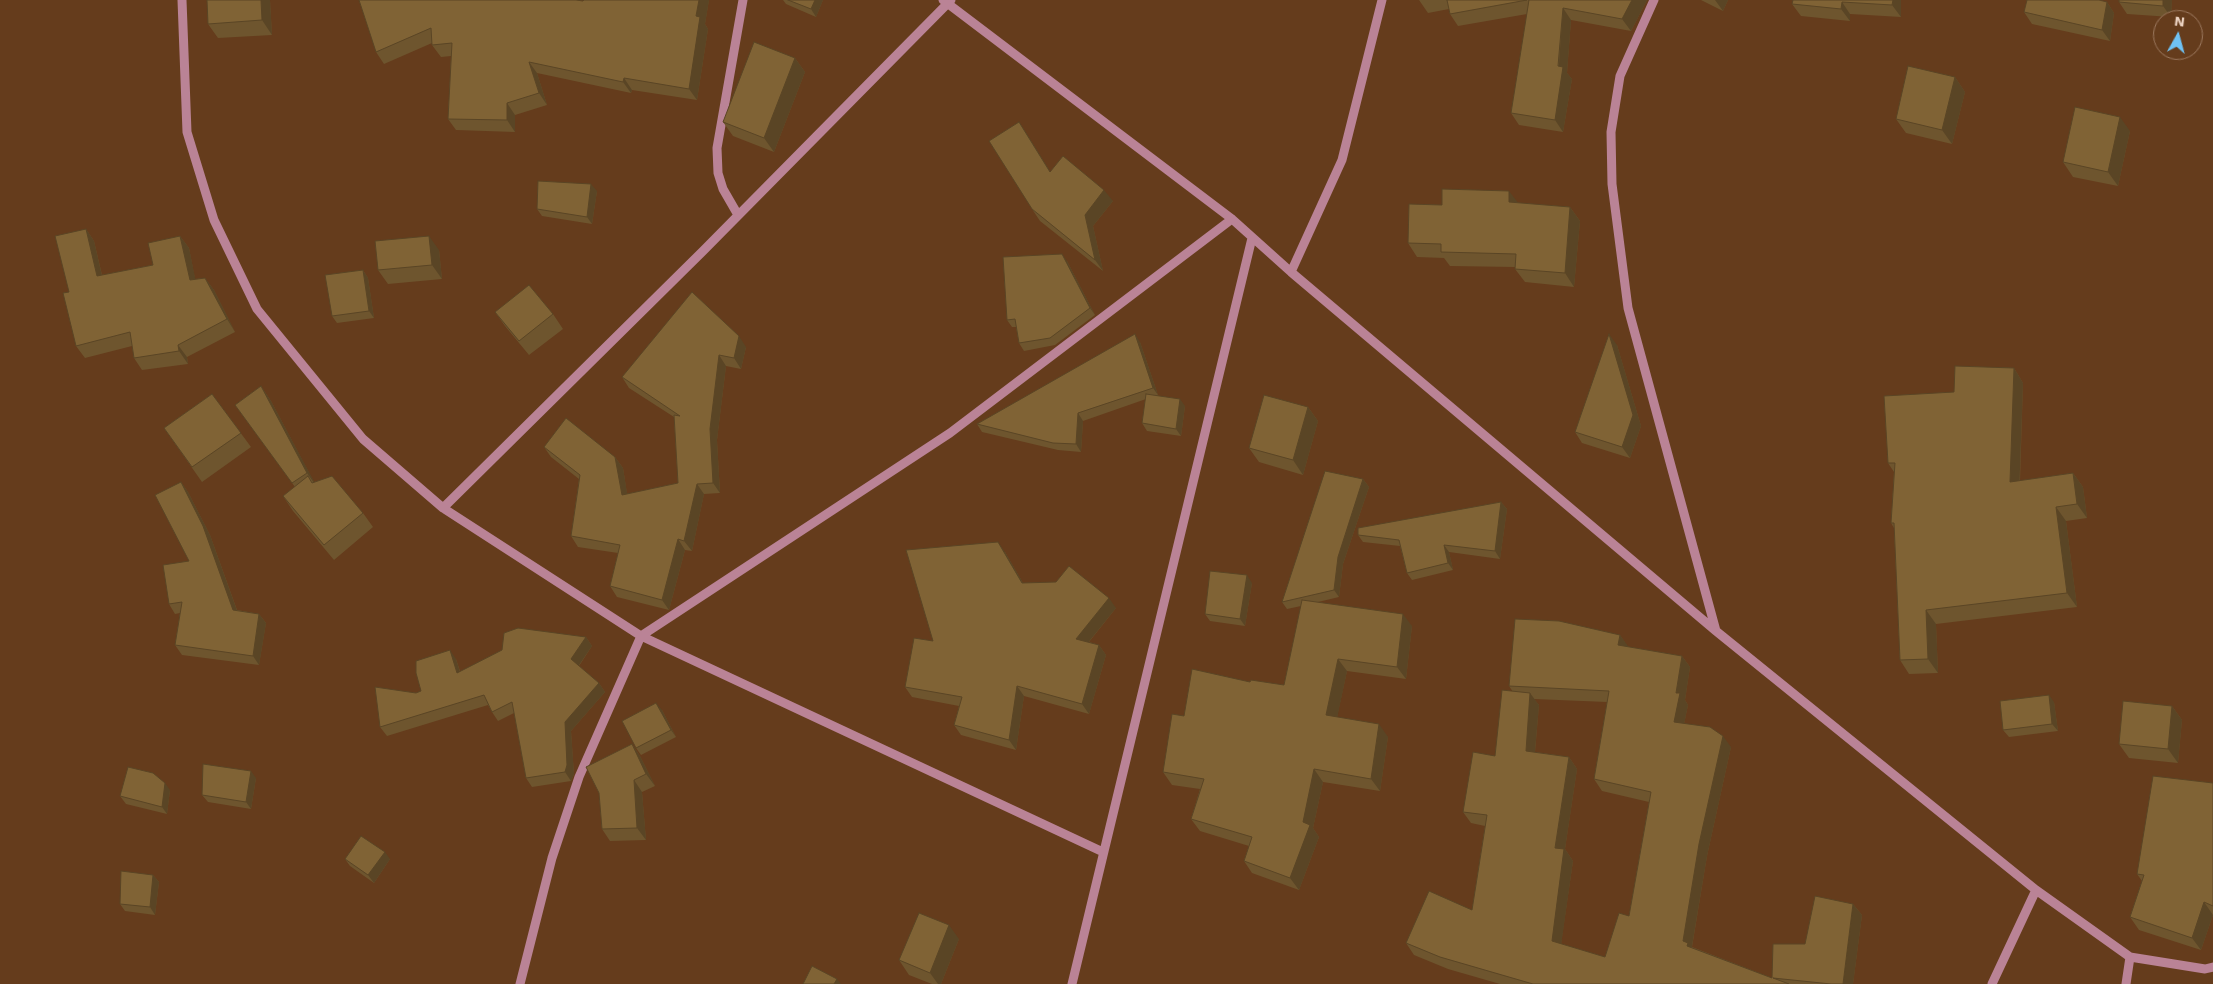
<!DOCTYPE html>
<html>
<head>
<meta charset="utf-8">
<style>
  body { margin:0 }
  #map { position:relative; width:2213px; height:984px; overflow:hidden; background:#653c1c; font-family:"Work Sans",sans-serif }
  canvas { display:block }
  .north { position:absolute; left:2153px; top:10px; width:50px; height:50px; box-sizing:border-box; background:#653c1c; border:1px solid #9b785e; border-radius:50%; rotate:7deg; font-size:14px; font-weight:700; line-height:20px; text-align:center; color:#ebd2c1 }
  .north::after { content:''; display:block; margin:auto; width:18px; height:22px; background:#6fc2f4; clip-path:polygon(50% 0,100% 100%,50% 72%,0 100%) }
</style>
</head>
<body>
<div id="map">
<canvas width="2213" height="984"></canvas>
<div class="north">N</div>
</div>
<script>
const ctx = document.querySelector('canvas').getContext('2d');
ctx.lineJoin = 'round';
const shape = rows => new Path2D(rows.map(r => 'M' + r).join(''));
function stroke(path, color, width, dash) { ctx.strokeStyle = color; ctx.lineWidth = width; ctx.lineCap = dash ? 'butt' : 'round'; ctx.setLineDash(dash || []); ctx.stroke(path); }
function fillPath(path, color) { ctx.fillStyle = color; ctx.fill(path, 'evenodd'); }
stroke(shape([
  [182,0,187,132,214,220,257,309,363,439,443,508,641,636,1103,852],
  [943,0,1232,219,1291,272,1716,631,2036,890,2130,957,2205,969,2213,967],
  [1654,0,1620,76,1611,132,1612,184,1628,308,1716,631],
  [738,215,723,189,718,173,717,148,743,0],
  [1291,272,1342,160,1382,0],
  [443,508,703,251,951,0],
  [520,984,552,858,579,777,641,636,950,433,1232,219],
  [1072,984,1252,238],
  [1992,984,2036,890],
  [2126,984,2130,957]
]), '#ba8396', 9);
fillPath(shape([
  [207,0,270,0,272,35,218,38,208,24],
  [359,0,583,1,584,0,709,0,705,24,708,29,697,100,632,90,631,93,537,73,547,105,515,115,515,132,456,130,448,119,451,56,441,57,432,45,432,43,384,64,376,52],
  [783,0,823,0,816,17,786,4],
  [1419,0,1647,0,1631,31,1571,20,1567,73,1572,79,1563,132,1519,125,1511,113,1527,14,1458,26,1450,14,1449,9,1428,13],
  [1701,0,1728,0,1723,11],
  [1901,0,1901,17,1850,14,1850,21,1801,16,1792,4],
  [2172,0,2171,17,2127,14,2119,2],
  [2107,2,2114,13,2110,41,2032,24,2024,12],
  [795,58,805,72,774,152,733,136,723,122],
  [1955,77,1965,92,1952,144,1906,133,1896,119],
  [1019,122,1050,172,1113,201,1093,226,1103,271,1040,221,1032,209],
  [2130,131,2118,186,2073,177,2063,162],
  [597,191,592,224,542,216,537,209],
  [1518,203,1570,207,1580,221,1574,287,1525,282,1515,269,1515,267,1450,266,1444,258,1417,257,1408,243,1442,205],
  [86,229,94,241,102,275,153,265,180,236,189,248,195,279,205,278,214,290,235,332,187,357,188,364,142,370,134,358,132,346,85,358,76,346,69,292],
  [439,250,442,279,388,284,378,270],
  [1067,261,1095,315,1055,345,1024,351,1019,343,1016,327,1012,327,1007,320],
  [363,270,368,278,374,318,337,323,332,316],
  [495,312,553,314,563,329,529,355,505,326],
  [1140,342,1158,395,1156,396,1185,406,1181,436,1147,431,1142,423,1146,399,1083,421,1081,452,1058,450,982,432,977,424],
  [1617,345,1641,426,1630,458,1582,443,1575,432],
  [746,347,741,369,726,366,717,440,720,493,704,494,692,551,685,550,669,610,617,597,610,586,618,553,578,547,571,536,579,479,551,457,544,447,615,457,623,468,627,494,678,483,674,417,629,388,622,377],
  [2014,368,2023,383,2020,481,2073,473,2083,487,2087,518,2066,521,2077,607,1936,624,1938,673,1909,674,1900,660,1894,528,1891,523,1894,472,1888,463,1954,392],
  [261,386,271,401,314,482,363,513,373,527,334,560,293,511,283,496,295,487,235,405],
  [212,394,251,447,202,482,164,428],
  [1308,407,1318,421,1303,475,1259,462,1249,448],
  [1363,479,1369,487,1343,564,1339,597,1318,602,1412,626,1406,679,1347,671,1337,717,1388,737,1380,791,1323,782,1313,828,1319,837,1299,890,1252,873,1244,861,1249,846,1200,831,1191,819,1200,789,1172,785,1163,772,1184,716,1250,682,1284,685,1301,606,1287,609,1282,602],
  [181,482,188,492,210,535,237,610,259,614,266,623,259,665,182,655,175,645,180,613,175,614,169,604,189,561],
  [1501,502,1507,509,1500,559,1449,552,1453,570,1412,580,1407,573,1400,546,1363,542,1358,535],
  [1005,552,1023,583,1116,608,1089,642,1099,645,1106,655,1089,714,1024,696,1016,750,961,735,954,725,959,706,912,697,905,687,933,641],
  [1252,583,1245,626,1210,621,1205,614],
  [1620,635,1628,647,1682,656,1690,667,1685,700,1688,705,1684,724,1731,747,1707,856,1692,947,1772,978,1805,944,1853,904,1862,915,1853,984,1500,984,1448,969,1414,955,1406,943,1472,910,1485,826,1471,823,1463,812,1495,756,1513,692,1509,686],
  [1534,699,1607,702,1594,779,1602,791,1649,802,1629,916,1605,957,1561,944,1573,861,1565,849,1577,769,1569,757,1535,752,1539,705],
  [586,637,592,646,579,666,599,683,605,692,571,731,574,774,571,781,532,787,526,778,514,713,498,721,492,712,488,705,387,736,380,727,416,693,421,691,456,659,460,671],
  [2054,702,2058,731,2009,737,2003,730],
  [2172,706,2182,720,2178,763,2129,758,2119,744],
  [662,710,676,737,641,755,636,748],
  [632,744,640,756,655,786,642,792,646,840,610,841,602,829,599,793],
  [256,778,251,809,208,802,202,795],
  [2213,783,2213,915,2201,950,2139,930,2130,917,2142,881,2137,874],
  [170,790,167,814,126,804,120,796],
  [345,859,390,859,374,883,350,866],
  [153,875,159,882,155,915,125,911,120,904],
  [959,939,941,984,932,984,909,975,899,960]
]), '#6e552e');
fillPath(shape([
  [261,0,270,0,272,35,262,20],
  [699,0,709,0,705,24,708,29,697,100,689,89,696,16],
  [815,0,823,0,816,17,811,9],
  [1632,0,1647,0,1631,31,1622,19],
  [1715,0,1728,0,1723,11],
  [1893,0,1901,0,1901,17,1892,5],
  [2163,0,2172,0,2171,17,2163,6],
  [1842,2,1850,14,1850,21,1841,9],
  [2107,2,2114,13,2110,41,2102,30],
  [1563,8,1571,20,1567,73,1572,79,1563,132,1555,120],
  [795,58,805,72,774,152,764,138],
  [529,62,537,73,547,105,539,93],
  [1955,77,1965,92,1952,144,1942,130],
  [624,78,632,90,631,93,623,82],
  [507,103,515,115,515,132,507,120],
  [2120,117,2130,131,2118,186,2108,172],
  [1019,122,1027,134,1058,184,1050,172],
  [591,184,597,191,592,224,587,217],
  [1104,190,1113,201,1093,226,1103,271,1095,260,1085,215],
  [1509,191,1519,204,1509,202],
  [1570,207,1580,221,1574,287,1565,273],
  [86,229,94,241,105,289,97,276],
  [180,236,189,248,198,292,190,280],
  [429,236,439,250,442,279,432,265],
  [1062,254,1067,261,1095,315,1090,308],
  [363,270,368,278,374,318,369,311],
  [205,278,214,290,235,332,227,319],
  [1135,334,1140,342,1158,395,1153,388],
  [1609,334,1617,345,1641,426,1630,458,1622,447],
  [739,336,746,347,741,369,734,358],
  [178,345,187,357,188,364,179,351],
  [719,355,726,366,717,440,720,493,713,483,710,429],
  [2014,368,2023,383,2019,496,2010,482],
  [261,386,271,401,317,487,307,473],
  [1180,399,1185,406,1181,436,1176,429],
  [1308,407,1318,421,1303,475,1293,460],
  [1078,413,1083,421,1081,452,1076,444],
  [615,457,623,468,629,505,622,495],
  [2073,473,2083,487,2087,518,2077,504],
  [1363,479,1369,487,1343,564,1339,597,1334,590,1338,557],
  [181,482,188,492,210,535,240,619,233,610],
  [697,484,704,494,692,551,684,541],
  [1501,502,1507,509,1500,559,1495,551],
  [2056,507,2066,521,2077,607,2067,593],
  [678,539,685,550,669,610,662,600],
  [998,542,1005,552,1029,593,1022,583],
  [1444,545,1449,552,1453,570,1448,563],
  [1247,575,1252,583,1245,626,1240,619],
  [1109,598,1116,608,1083,649,1076,639],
  [1926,610,1936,624,1938,673,1928,659],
  [259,614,266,623,259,665,253,656],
  [1403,614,1412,626,1406,679,1397,667],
  [1620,635,1628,646,1626,657,1618,645],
  [586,637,592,646,577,668,571,659],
  [1099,645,1106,655,1089,714,1082,704],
  [450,650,456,659,463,682,457,673],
  [1682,656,1690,667,1685,700,1688,705,1682,734,1674,722,1676,693],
  [1338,659,1347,671,1335,728,1326,715],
  [599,683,605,692,571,731,574,774,571,781,565,772,565,722],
  [1017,686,1024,696,1016,750,1009,740],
  [1530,693,1539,705,1534,762,1526,751],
  [2049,695,2054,702,2058,731,2052,724],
  [656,703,662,710,676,737,671,730],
  [2172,706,2182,720,2178,763,2168,749],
  [1379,724,1388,737,1380,791,1371,779],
  [1723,736,1731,747,1707,856,1691,952,1683,941,1699,844],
  [632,744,640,756,655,786,646,774],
  [1569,757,1577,769,1565,849,1573,861,1560,953,1552,941,1555,848],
  [1314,769,1323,782,1313,828,1319,837,1299,890,1290,878],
  [251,771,256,778,251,809,246,802],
  [634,780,642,792,646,840,637,828],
  [165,783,170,790,167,814,162,807],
  [385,852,390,859,374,883,368,875],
  [153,875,159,882,155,915,150,907],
  [2204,902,2213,915,2201,950,2192,938],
  [1853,904,1862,915,1853,984,1843,984],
  [949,925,959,939,941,984,938,984,930,973],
  [837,979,841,984,834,984]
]), '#5a4525');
const building = shape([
  [207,0,261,0,262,20,208,24,207,0],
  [359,0,576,0,583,1,584,0,699,0,696,16,700,17,689,89,624,78,623,82,529,62,539,93,507,103,507,120,448,119,452,43,432,45,431,28,376,52,359,0],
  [788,0,815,0,811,9,788,0],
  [1447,0,1527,0,1450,14,1447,0],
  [1529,0,1632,0,1622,19,1563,8,1558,66,1563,67,1555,120,1511,113,1529,0],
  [1793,0,1893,0,1892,5,1842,2,1841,9,1792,4,1793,0],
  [2027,0,2099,0,2107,2,2102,30,2024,12,2027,0],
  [2119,0,2163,0,2163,6,2119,2,2119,0],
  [754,42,795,58,764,138,723,122,754,42],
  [1908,66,1955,77,1942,130,1896,119,1908,66],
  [2075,107,2120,117,2108,172,2063,162,2075,107],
  [1019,122,1050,172,1063,156,1104,190,1085,215,1095,260,1032,209,989,141,1019,122],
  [538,181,591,184,587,217,537,209,538,181],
  [1442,189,1509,191,1509,202,1570,207,1565,273,1515,269,1516,254,1441,252,1441,244,1408,243,1409,204,1442,205,1442,189],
  [86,229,97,276,153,265,148,243,180,236,190,280,205,278,227,319,178,345,179,351,134,358,130,332,76,346,63,293,69,292,55,236,86,229],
  [429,236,432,265,378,270,375,241,429,236],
  [1062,254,1090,308,1050,338,1019,343,1015,319,1007,320,1003,257,1062,254],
  [363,270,369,311,332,316,325,275,363,270],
  [529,285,553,314,519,341,495,312,529,285],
  [692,292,739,336,734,358,719,355,710,429,713,483,697,484,684,541,678,539,662,600,610,586,620,545,571,536,580,475,544,447,566,418,615,457,622,495,678,483,674,415,680,416,622,377,692,292],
  [1135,334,1153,388,1078,413,1076,444,1053,443,977,424,1135,334],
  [1609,334,1633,415,1622,447,1575,432,1609,334],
  [1955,366,2014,368,2010,482,2073,473,2077,504,2056,507,2067,593,1926,610,1928,659,1900,660,1894,523,1891,523,1895,463,1888,463,1884,396,1954,392,1955,366],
  [261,386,307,473,292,483,235,405,261,386],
  [212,394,241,433,192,467,164,428,212,394],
  [1146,394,1180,399,1176,429,1142,423,1146,394],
  [1264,395,1308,407,1293,460,1249,448,1264,395],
  [1325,471,1363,479,1338,557,1334,590,1282,602,1325,471],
  [308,476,312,483,332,476,363,513,324,545,283,496,308,476],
  [181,482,203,526,233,610,259,614,253,656,175,645,182,602,169,604,163,565,189,561,155,495,181,482],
  [1501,502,1495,551,1444,545,1448,563,1407,573,1399,540,1358,535,1358,528,1501,502],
  [998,542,1022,583,1056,582,1069,566,1109,598,1076,639,1099,645,1082,704,1017,686,1009,740,954,725,962,697,905,687,914,638,933,641,906,550,998,542],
  [1210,571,1247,575,1240,619,1205,614,1210,571],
  [1302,600,1403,614,1397,667,1338,659,1326,715,1379,724,1371,779,1314,769,1303,822,1310,825,1290,878,1244,861,1252,837,1191,819,1204,779,1163,772,1172,714,1184,716,1192,669,1250,682,1251,680,1284,685,1302,600],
  [1515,619,1559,621,1620,635,1618,645,1682,656,1676,693,1680,693,1674,722,1710,727,1723,736,1699,844,1683,941,1688,943,1687,946,1772,978,1773,944,1805,944,1815,896,1853,904,1843,984,1831,984,1773,978,1789,984,1533,984,1440,957,1406,943,1429,891,1472,910,1487,815,1463,812,1473,752,1495,756,1502,690,1530,693,1526,751,1569,757,1555,848,1564,849,1552,941,1605,957,1619,913,1629,916,1651,792,1594,779,1609,691,1509,686,1515,619],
  [518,628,586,637,571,659,599,683,565,722,567,765,565,772,526,778,512,702,492,712,484,695,380,727,375,687,416,693,421,691,416,673,416,661,450,650,457,673,502,650,504,633,518,628],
  [2049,695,2052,724,2003,730,2000,701,2049,695],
  [2123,701,2172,706,2168,749,2119,744,2123,701],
  [656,703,671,730,636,748,622,721,656,703],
  [632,744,646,774,634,780,637,828,602,829,599,793,586,767,632,744],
  [203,764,251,771,246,802,202,795,203,764],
  [128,767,153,773,165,783,162,807,120,796,128,767],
  [2153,776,2213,783,2213,906,2204,902,2192,938,2130,917,2144,875,2137,874,2153,776],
  [361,836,385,852,368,875,345,859,361,836],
  [121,871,153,875,150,907,120,904,121,871],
  [919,913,949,925,930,973,899,960,919,913],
  [812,966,837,979,834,984,803,984,812,966]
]);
fillPath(building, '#806335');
stroke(building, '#5a4525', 1);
</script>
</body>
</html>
